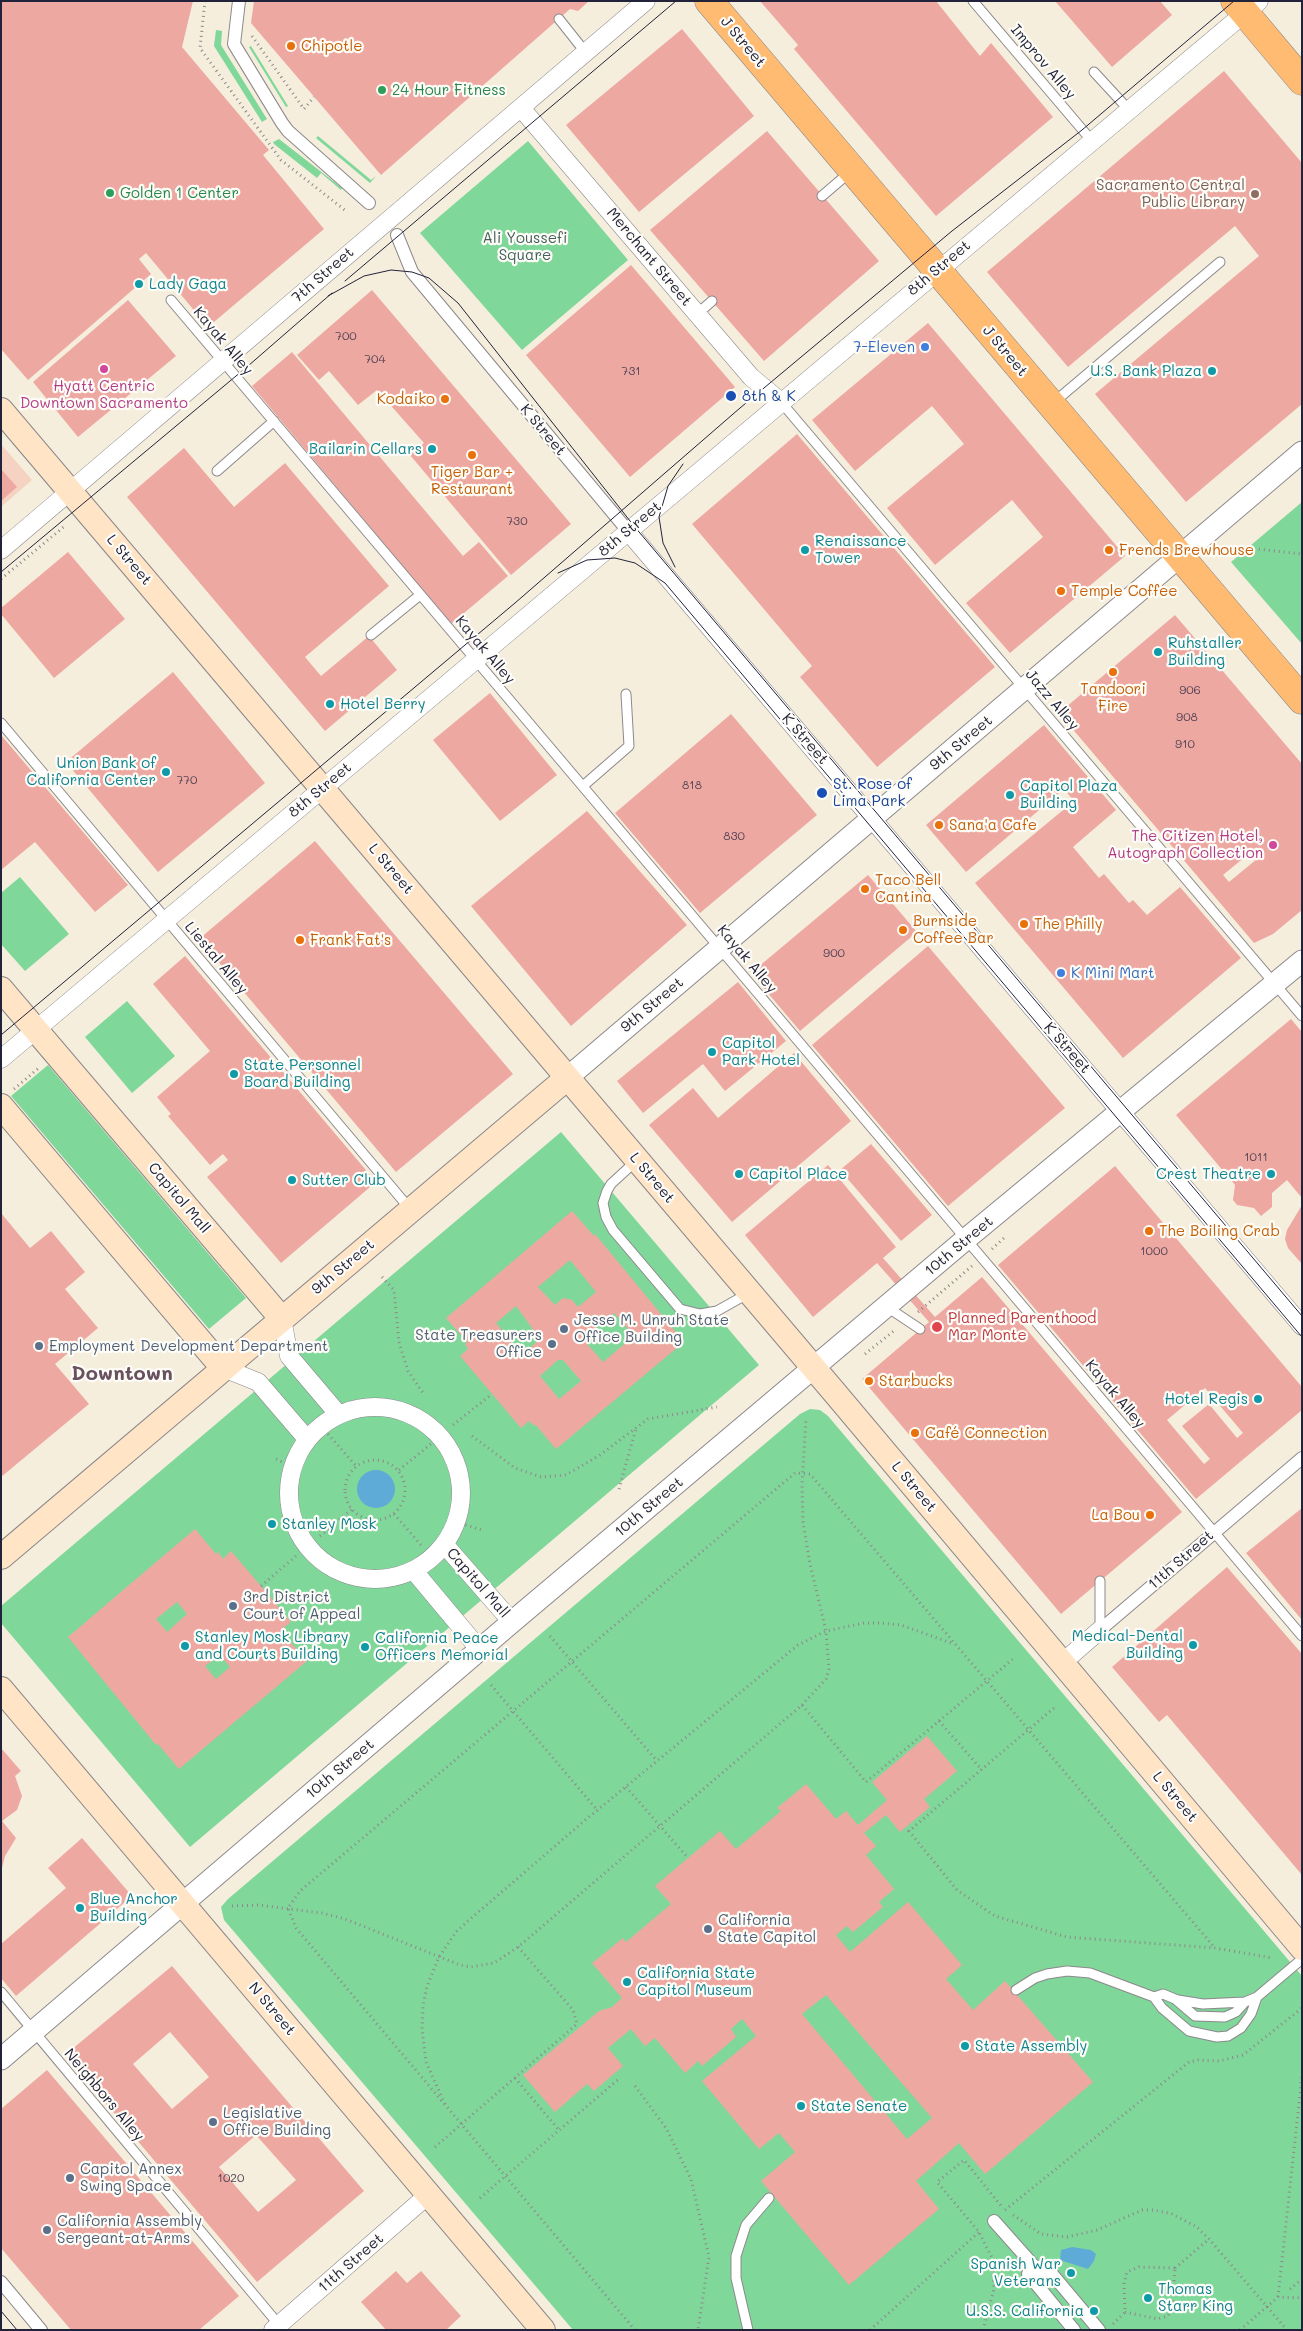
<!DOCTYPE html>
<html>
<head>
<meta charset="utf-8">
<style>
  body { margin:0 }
  #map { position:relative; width:1303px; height:2331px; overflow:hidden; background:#f5eedc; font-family:Mali,sans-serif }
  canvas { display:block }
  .frame { position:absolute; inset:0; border:2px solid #22223b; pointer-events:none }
</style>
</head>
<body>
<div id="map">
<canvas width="1303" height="2331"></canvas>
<div class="frame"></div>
</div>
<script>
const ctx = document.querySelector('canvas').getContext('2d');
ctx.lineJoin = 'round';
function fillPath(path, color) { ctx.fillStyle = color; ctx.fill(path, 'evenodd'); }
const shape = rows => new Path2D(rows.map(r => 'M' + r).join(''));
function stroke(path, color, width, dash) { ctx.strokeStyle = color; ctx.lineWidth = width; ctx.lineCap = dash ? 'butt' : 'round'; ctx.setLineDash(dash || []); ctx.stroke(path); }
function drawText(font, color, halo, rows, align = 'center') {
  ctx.font = font + ' Mali,sans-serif'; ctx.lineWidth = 4.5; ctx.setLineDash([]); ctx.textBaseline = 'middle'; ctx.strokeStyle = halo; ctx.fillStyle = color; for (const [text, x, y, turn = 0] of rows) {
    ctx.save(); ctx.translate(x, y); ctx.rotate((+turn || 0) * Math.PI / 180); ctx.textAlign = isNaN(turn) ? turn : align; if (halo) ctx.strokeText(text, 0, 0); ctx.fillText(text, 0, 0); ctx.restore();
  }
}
fillPath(shape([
  [1,444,32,480,1,507]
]), '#f5d2c2');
fillPath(shape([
  [216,30,222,31,221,45,267,119,262,122,214,46],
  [251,46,288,106,286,107,249,47],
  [318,136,371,180,376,176,370,183,316,138],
  [279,139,342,188,341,190,321,173,317,178,274,144,273,142],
  [528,141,628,260,522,350,420,233],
  [1302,502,1302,644,1231,562],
  [20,877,69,934,25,971,1,944,1,893],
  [127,1001,175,1056,132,1093,85,1037],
  [48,1065,246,1298,209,1329,11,1096],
  [561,1132,759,1365,190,1847,1,1623,1,1606],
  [810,1409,820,1410,828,1416,1302,1976,1302,2330,573,2330,224,1920,221,1907,228,1899,800,1414]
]), '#80d79a');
fillPath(shape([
  '357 1489a19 19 0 1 1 38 0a19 19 0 1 1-38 0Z',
  [1072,2247,1091,2250,1096,2254,1094,2261,1088,2269,1060,2260,1061,2250]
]), '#5eabd7');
fillPath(shape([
  [1,1,193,1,182,47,269,150,263,155,324,229,208,327,146,253,139,259,151,274,28,380,1,349],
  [254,1,589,1,578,11,570,9,381,175,251,23],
  [760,1,936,1,980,56,991,43,1053,117,936,216,794,49,798,45],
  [1055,1,1160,1,1172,15,1112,67],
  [682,29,754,116,639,212,566,125],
  [1224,71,1302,163,1302,404,1186,502,1095,394,1259,256,1235,226,1068,367,987,272],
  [767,131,879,261,764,361,650,230],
  [631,265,735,387,630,477,526,355],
  [372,290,571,524,511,575,410,455,424,443,377,390,358,405,329,371,319,380,297,355],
  [128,300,176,356,78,437,33,382],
  [928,323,1125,556,1010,653,966,603,1043,537,1012,500,935,565,887,508,964,444,932,406,855,471,812,420],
  [292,352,463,556,479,542,508,576,451,624,252,386],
  [797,434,995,667,877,767,800,677,812,666,692,524],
  [184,448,234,507,285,463,389,586,305,657,321,676,369,636,397,670,325,731,127,497],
  [1,469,17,487,1,501],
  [68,552,125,619,54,678,1,614,1,608],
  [1175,615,1302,764,1302,910,1273,934,1254,943,1059,713],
  [1251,852,1257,859,1229,882,1223,875],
  [173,672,265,783,158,872,66,762],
  [490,693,557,775,500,821,433,740],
  [731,714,817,815,700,913,615,813],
  [1044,725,1116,810,1073,847,1099,878,1104,874,1129,903,1133,900,1147,915,1180,887,1241,958,1123,1058,975,883,1074,801,1064,789,966,872,926,825],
  [1,735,128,885,95,912,35,842,1,870],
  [587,811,687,925,571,1026,471,906],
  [315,841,513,1074,396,1172,199,939],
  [868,875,917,932,800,1031,751,973],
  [928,946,1065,1108,948,1206,812,1045],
  [185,956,376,1182,281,1263,207,1177,228,1160,223,1154,210,1165,168,1116,171,1114,157,1097,210,1051,153,984],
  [738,982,786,1041,725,1091,703,1064,643,1113,617,1081],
  [1291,1019,1302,1032,1302,1198,1287,1180,1272,1193,1272,1207,1261,1216,1254,1208,1237,1205,1233,1200,1235,1185,1176,1115],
  [794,1053,851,1121,732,1222,649,1125,693,1088,718,1118],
  [871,1144,932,1215,901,1241,840,1170],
  [828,1165,896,1247,883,1258,935,1317,982,1277,1182,1512,1061,1614,862,1379,929,1322,877,1263,813,1317,745,1235],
  [1115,1166,1302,1387,1302,1410,1196,1499,998,1265],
  [1205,1388,1243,1433,1237,1438,1209,1404,1182,1426,1210,1459,1204,1464,1167,1420],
  [1302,1205,1302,1264,1288,1248,1285,1239,1287,1230],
  [572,1211,594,1236,595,1234,684,1342,556,1449,535,1424,534,1426,529,1421,521,1428,460,1356,468,1349,465,1344,467,1342,446,1318],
  [570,1260,596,1292,578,1307,572,1300,563,1298,555,1305,538,1287],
  [516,1306,540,1339,522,1355,496,1323],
  [614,1313,634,1336,603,1362,587,1344,595,1336,596,1328],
  [558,1360,563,1360,581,1381,559,1399,540,1376],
  [1,1213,30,1248,51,1231,85,1272,65,1289,98,1328,55,1364,89,1404,1,1477],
  [1302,1508,1302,1620,1246,1553],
  [195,1529,216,1554,218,1552,223,1559,231,1551,261,1586,291,1622,282,1629,287,1634,285,1636,307,1661,179,1769,157,1743,156,1745,68,1637],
  [177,1602,187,1614,167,1632,156,1619],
  [220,1655,230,1667,216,1679,205,1666],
  [1227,1567,1302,1654,1302,1875,1167,1715,1159,1722,1112,1667],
  [927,1736,957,1771,924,1799,930,1807,900,1832,886,1815,864,1833,876,1846,866,1855,894,1889,879,1902,883,1907,853,1932,847,1926,836,1935,850,1952,908,1902,962,1965,946,1979,973,2010,1005,1981,1093,2082,985,2174,959,2143,916,2181,939,2209,849,2285,761,2181,795,2152,779,2133,759,2149,702,2081,756,2036,742,2019,731,2029,736,2037,702,2066,698,2061,685,2073,655,2038,645,2046,631,2029,608,2048,623,2066,594,2091,587,2084,555,2112,523,2075,599,2011,612,2007,622,1998,592,1963,623,1938,626,1942,671,1904,655,1886,720,1831,736,1849,781,1811,777,1808,806,1784,836,1819,846,1811,858,1825,887,1800,872,1782],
  [826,1995,932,2118,907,2139,802,2014],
  [1,1748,21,1771,15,1776,22,1796,17,1810,2,1821,16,1838,5,1856,2,1868],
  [82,1838,132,1896,16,1996,1,1978,1,1944,66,1888,48,1868],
  [172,1966,364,2191,257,2282,65,2055],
  [170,2032,209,2077,172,2109,133,2064],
  [256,2135,296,2180,258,2212,219,2167],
  [47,2070,239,2296,199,2330,71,2330,1,2248,1,2109],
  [396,2271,407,2283,421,2271,461,2316,446,2330,386,2330,361,2302]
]), '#eea8a2');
const service = shape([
  [973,1,1092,141],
  [559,19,586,53],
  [1094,72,1129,110],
  [822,196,850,172],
  [171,300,1302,1636],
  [697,314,712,301],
  [781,402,1302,1016],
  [1053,403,1220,262],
  [217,471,274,421],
  [371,635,420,595],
  [1,723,410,1209],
  [583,786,629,746,626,694],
  [636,1161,611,1184,607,1191,603,1203,606,1217,613,1230,680,1309,700,1314,717,1311,749,1293],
  [887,1307,920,1329],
  [1100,1630,1100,1581],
  [1016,1990,1035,1978,1047,1974,1067,1971,1090,1973,1154,1997,1162,2008,1189,2031,1217,2037,1228,2036,1241,2028,1251,2014,1257,1997],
  [1,1992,280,2326],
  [1154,1997,1163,1994,1175,1999,1195,2016,1225,2017,1236,2012,1245,2002,1257,1997,1302,1959],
  [1178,2000,1203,2004,1245,2002],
  [748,2330,736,2278,736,2256,746,2225,769,2198]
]);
const pedestrian = shape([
  [239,1,234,44,282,123,288,131,369,203],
  [397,235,412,272,628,531],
  [1100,1630,1302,1458],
  [994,2221,1042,2275],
  [1,2282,41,2330],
  [1074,2330,1028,2274,1047,2268,1099,2330]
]);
const minor = shape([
  [521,108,751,377,781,402],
  [628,531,1302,1326],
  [1,550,646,1],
  [1,1059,1259,1],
  [282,1319,289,1356,339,1415],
  [223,1368,258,1382,307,1439],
  '289 1493a86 86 0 1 1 172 0a86 86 0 1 1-172 0Z',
  [444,1544,512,1622],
  [414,1571,480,1650],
  [1062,1663,1100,1630],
  [273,2330,428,2195]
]);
const tertiary = shape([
  [567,1078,1302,452],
  [1,2059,512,1622,966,1239,1302,961]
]);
const secondary = shape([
  [1,410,835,1393,1302,1948],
  [1,989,282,1319],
  [1,1106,223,1368],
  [1,1557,567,1078],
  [1,1689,543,2330]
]);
const primary = shape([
  [709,1,1302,700],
  [1235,1,1302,81]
]);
stroke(service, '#8c888c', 11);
stroke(pedestrian, '#8c888c', 14);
stroke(minor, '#8c888c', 19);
stroke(tertiary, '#8c888c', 23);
stroke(secondary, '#8c888c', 26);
stroke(primary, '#8c888c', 29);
stroke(shape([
  [205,1,200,48,281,160,346,211],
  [252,36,304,109,314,97],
  [1239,547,1302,554],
  [1,579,66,525],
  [14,1089,40,1067],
  [992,1249,1004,1238],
  [382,1277,394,1290,399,1342,408,1371,423,1393],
  [918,1312,972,1266],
  [865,1354,895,1330],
  [453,1425,492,1394],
  [328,1434,356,1466],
  [472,1436,515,1468,541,1477,566,1475,600,1455,648,1419,717,1407],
  [276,1459,293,1467],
  '345 1490a30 30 0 1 1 60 0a30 30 0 1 1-60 0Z',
  [399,1470,432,1443],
  [619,1489,636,1428],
  [394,1514,421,1545],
  [456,1522,482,1530],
  [320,1536,352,1509],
  [261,1586,296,1556],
  [550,1636,657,1761],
  [491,1685,598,1811],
  [802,1705,826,1679,829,1669,826,1631,810,1564,803,1522,802,1485,806,1418],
  [1054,1708,909,1831,957,1890,995,1916,1067,1937,1215,1948,1273,1958],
  [939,1721,982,1770],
  [626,1787,688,1858],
  [232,1906,258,1905,322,1913,345,1919,460,1965,471,1967,494,1963,518,1947,802,1705,866,1782,1013,1659],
  [515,2078,559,2130],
  [635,2086,666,2128,691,2179,709,2257,698,2330],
  [445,2104,426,2062,422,2029,423,2006,427,1986,439,1957,456,1932,468,1921,583,1822,798,1645,826,1631,864,1623,881,1623,901,1625,951,1643],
  [435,2147,577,2024,573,2010,518,1947],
  [480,2198,620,2078],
  [1005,2210,1189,2062,1198,2060,1219,2061,1243,2055,1302,2008],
  [1013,2215,1041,2234,1067,2237,1097,2230,1142,2210,1154,2210,1172,2214,1197,2227,1209,2239,1287,2330],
  [1175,2268,1209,2239],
  [1290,2289,1302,2279],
  [1278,2297,1302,2076],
  [1125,2312,1158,2319,1168,2316,1172,2308,1175,2268],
  [1113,2324,1125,2312,1124,2283,1127,2272,1139,2267,1175,2268],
  [635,2330,296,1928,288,1908,300,1891,795,1473,810,1474,1215,1948],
  [870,2330,979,2232],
  [983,2330,994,2289,992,2258,979,2232,937,2182,964,2160,1002,2207],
  [1240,2330,1278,2297,1302,2298]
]), '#8c888c', 3, [1, 4]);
stroke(service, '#fff', 9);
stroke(pedestrian, '#fff', 12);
stroke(minor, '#fff', 18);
stroke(tertiary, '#fff', 21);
stroke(secondary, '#ffe4c6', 24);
stroke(primary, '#ffbb71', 28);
stroke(shape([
  [345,281,676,1],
  [328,296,364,276,391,270,412,272,429,278,458,303,634,526,1302,1316],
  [675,567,663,543,659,517,668,486,683,464],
  [1,572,248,366,332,293],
  [558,573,587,560,615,558,635,563,665,583,1302,1337],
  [1,1035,515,603,740,408,952,231,1082,130,1234,1],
  [1,2311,17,2330]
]), '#22223b', 1);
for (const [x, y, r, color] of [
  [291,46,5,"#e8710a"],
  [382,90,5,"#2e9e5b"],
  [110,193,5,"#2e9e5b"],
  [1255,194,5,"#8d6e63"],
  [139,284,5,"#0f9aa8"],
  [925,347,5,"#3f7fe0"],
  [104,369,5,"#d1479c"],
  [1212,371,5,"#0f9aa8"],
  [731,396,6,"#1a4fb4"],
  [445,399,5,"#e8710a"],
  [432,449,5,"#0f9aa8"],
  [472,455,5,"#e8710a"],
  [805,550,5,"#0f9aa8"],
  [1109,550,5,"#e8710a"],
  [1061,591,5,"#e8710a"],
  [1158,652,5,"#0f9aa8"],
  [1113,672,5,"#e8710a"],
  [330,704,5,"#0f9aa8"],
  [166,772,5,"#0f9aa8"],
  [822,793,6,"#1a4fb4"],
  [1010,795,5,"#0f9aa8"],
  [939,825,5,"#e8710a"],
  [1273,845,5,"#d1479c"],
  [865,889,5,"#e8710a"],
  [1024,924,5,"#e8710a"],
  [903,930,5,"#e8710a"],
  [300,940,5,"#e8710a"],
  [1061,973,5,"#3f7fe0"],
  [712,1052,5,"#0f9aa8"],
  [234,1074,5,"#0f9aa8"],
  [739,1174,5,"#0f9aa8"],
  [1271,1174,5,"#0f9aa8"],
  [292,1180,5,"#0f9aa8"],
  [1149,1231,5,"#e8710a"],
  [937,1327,6,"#e0444e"],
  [564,1329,5,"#5c6f8a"],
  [552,1344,5,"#5c6f8a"],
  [39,1346,5,"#5c6f8a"],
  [869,1381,5,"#e8710a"],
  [1258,1399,5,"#0f9aa8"],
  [915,1433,5,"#e8710a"],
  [1150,1515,5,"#e8710a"],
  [272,1524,5,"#0f9aa8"],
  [233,1606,5,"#5c6f8a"],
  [1193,1645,5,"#0f9aa8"],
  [185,1646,5,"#0f9aa8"],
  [365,1647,5,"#0f9aa8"],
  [80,1908,5,"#0f9aa8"],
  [708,1929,5,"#5c6f8a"],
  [627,1982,5,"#0f9aa8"],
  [965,2046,5,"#0f9aa8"],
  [801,2106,5,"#0f9aa8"],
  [213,2122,5,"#5c6f8a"],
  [70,2178,5,"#5c6f8a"],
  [47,2230,5,"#5c6f8a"],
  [1071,2273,5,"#0f9aa8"],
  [1148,2298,5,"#0f9aa8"],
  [1094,2311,5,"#0f9aa8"]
]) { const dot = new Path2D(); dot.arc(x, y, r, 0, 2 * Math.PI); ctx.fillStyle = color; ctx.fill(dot); stroke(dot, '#fdfcf7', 2); }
drawText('12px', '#545', null, [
  ["700",346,336],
  ["704",375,359],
  ["731",631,371],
  ["730",517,521],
  ["906",1190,690],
  ["908",1187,717],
  ["910",1185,744],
  ["770",187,780],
  ["818",692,785],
  ["830",734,836],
  ["900",834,953],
  ["1011",1256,1157],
  ["1000",1154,1251],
  ["1020",231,2178]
]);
drawText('15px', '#22223b', '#fdfcf7', [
  ["J Street",743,42,50],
  ["Improv Alley",1043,62,50],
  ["Merchant Street",649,257,50],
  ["8th Street",939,268,-40],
  ["7th Street",323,275,-41],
  ["Kayak Alley",223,341,50],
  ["J Street",1005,351,50],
  ["K Street",543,430,50],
  ["8th Street",630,529,-40],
  ["L Street",129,560,50],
  ["Kayak Alley",485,650,50],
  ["Jazz Alley",1052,700,50],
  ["K Street",805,739,49],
  ["9th Street",961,743,-40],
  ["8th Street",320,790,-40],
  ["L Street",391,869,50],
  ["Liestal Alley",216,958,50],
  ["Kayak Alley",747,959,50],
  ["9th Street",652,1005,-40],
  ["K Street",1067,1048,49],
  ["L Street",652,1178,50],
  ["Capitol Mall",179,1198,50],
  ["10th Street",959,1246,-40],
  ["9th Street",343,1267,-40],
  ["Kayak Alley",1115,1394,50],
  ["L Street",914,1487,50],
  ["10th Street",649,1507,-40],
  ["11th Street",1181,1560,-41],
  ["Capitol Mall",478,1583,49],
  ["10th Street",340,1769,-40],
  ["L Street",1175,1797,50],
  ["N Street",272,2009,50],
  ["Neighbors Alley",104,2095,50],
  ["11th Street",351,2263,-41]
]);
drawText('15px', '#c56008', '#fdfcf7', [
  ["Chipotle",301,46],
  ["Kodaiko",435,399,"right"],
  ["Tiger Bar +",472,472,"center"],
  ["Restaurant",472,489,"center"],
  ["Frends Brewhouse",1119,550],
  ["Temple Coffee",1071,591],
  ["Tandoori",1113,689,"center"],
  ["Fire",1113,706,"center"],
  ["Sana'a Cafe",949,825],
  ["Taco Bell",875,880],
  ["Cantina",875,897],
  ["Burnside",913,921],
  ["Coffee Bar",913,938],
  ["The Philly",1034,924],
  ["Frank Fat's",310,940],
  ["The Boiling Crab",1159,1231],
  ["Starbucks",879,1381],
  ["Café Connection",925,1433],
  ["La Bou",1140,1515,"right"]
], 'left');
drawText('15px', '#27864d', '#fdfcf7', [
  ["24 Hour Fitness",392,90],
  ["Golden 1 Center",120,193]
], 'left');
drawText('15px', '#785e54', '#fdfcf7', [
  ["Sacramento Central",1245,185],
  ["Public Library",1245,202]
], 'right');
drawText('15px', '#43615c', '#fdfcf7', [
  ["Ali Youssefi",525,238],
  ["Square",525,255]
]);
drawText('15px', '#0d838f', '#fdfcf7', [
  ["Lady Gaga",149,284],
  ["U.S. Bank Plaza",1202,371,"right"],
  ["Bailarin Cellars",422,449,"right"],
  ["Renaissance",815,541],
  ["Tower",815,558],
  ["Ruhstaller",1168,643],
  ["Building",1168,660],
  ["Hotel Berry",340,704],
  ["Union Bank of",156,763,"right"],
  ["California Center",156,780,"right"],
  ["Capitol Plaza",1020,786],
  ["Building",1020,803],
  ["Capitol",722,1043],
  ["Park Hotel",722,1060],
  ["State Personnel",244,1065],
  ["Board Building",244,1082],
  ["Capitol Place",749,1174],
  ["Crest Theatre",1261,1174,"right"],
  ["Sutter Club",302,1180],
  ["Hotel Regis",1248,1399,"right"],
  ["Stanley Mosk",282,1524],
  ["Medical-Dental",1183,1636,"right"],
  ["Building",1183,1653,"right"],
  ["Stanley Mosk Library",195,1637],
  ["and Courts Building",195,1654],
  ["California Peace",375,1638],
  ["Officers Memorial",375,1655],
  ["Blue Anchor",90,1899],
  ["Building",90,1916],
  ["California State",637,1973],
  ["Capitol Museum",637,1990],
  ["State Assembly",975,2046],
  ["State Senate",811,2106],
  ["Spanish War",1061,2264,"right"],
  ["Veterans",1061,2281,"right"],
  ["Thomas",1158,2289],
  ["Starr King",1158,2306],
  ["U.S.S. California",1084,2311,"right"]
], 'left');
drawText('15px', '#366cbe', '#fdfcf7', [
  ["7-Eleven",915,347],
  ["K Mini Mart",1071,973,"left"]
], 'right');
drawText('15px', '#b23c85', '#fdfcf7', [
  ["Hyatt Centric",104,386],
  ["Downtown Sacramento",104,403],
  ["The Citizen Hotel,",1263,836,"right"],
  ["Autograph Collection",1263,853,"right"]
]);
drawText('15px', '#164399', '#fdfcf7', [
  ["8th & K",742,396],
  ["St. Rose of",833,784],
  ["Lima Park",833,801]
], 'left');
drawText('15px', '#be3a42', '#fdfcf7', [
  ["Planned Parenthood",948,1318],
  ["Mar Monte",948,1335]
], 'left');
drawText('15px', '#4e5e75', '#fdfcf7', [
  ["Jesse M. Unruh State",574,1320],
  ["Office Building",574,1337],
  ["State Treasurers",542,1335,"right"],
  ["Office",542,1352,"right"],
  ["Employment Development Department",49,1346],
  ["3rd District",243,1597],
  ["Court of Appeal",243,1614],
  ["California",718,1920],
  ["State Capitol",718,1937],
  ["Legislative",223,2113],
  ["Office Building",223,2130],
  ["Capitol Annex",80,2169],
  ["Swing Space",80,2186],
  ["California Assembly",57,2221],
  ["Sergeant-at-Arms",57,2238]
], 'left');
drawText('bold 20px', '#69515f', '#fdfcf7', [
  ["Downtown",122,1374]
]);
</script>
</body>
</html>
